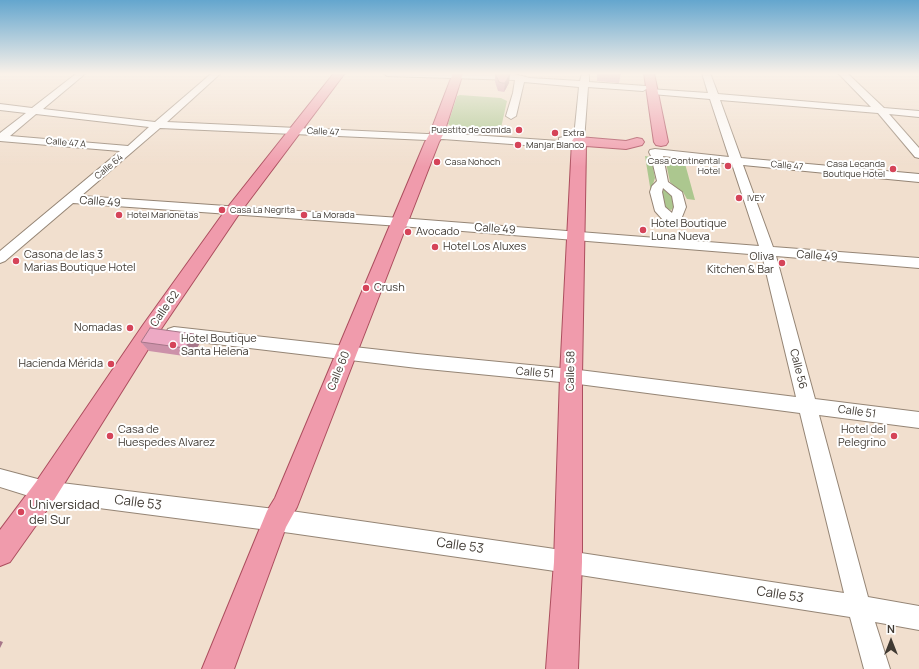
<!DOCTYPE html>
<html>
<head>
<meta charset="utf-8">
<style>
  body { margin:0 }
  #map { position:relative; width:919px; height:669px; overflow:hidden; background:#f1dfce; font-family:Manrope,sans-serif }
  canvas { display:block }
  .north { position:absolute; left:871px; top:621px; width:40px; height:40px; -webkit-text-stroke:3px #fff; paint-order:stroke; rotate:0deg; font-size:11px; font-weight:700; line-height:16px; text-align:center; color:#403a33 }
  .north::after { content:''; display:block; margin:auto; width:14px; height:18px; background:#403a33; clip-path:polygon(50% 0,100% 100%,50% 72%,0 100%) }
</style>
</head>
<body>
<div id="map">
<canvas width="919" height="669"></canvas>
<div class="north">N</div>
</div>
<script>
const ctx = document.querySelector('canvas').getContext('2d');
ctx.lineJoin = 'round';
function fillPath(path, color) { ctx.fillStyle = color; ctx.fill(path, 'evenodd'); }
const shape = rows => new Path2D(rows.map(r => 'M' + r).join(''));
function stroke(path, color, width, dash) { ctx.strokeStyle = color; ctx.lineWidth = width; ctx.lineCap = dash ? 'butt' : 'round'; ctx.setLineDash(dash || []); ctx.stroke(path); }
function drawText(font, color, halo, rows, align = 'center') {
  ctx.font = font + ' Manrope,sans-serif'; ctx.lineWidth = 4; ctx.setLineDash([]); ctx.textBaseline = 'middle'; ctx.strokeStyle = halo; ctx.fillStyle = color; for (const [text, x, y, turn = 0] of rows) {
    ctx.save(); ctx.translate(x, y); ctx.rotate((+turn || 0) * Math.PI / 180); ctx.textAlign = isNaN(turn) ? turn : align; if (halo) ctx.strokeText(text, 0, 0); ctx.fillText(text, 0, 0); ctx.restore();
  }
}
fillPath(shape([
  [460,95,501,98,507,101,501,128,497,130,451,126,448,124,457,96],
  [645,156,651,157,655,178,652,187,652,199],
  [665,158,684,160,695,200,687,199,683,192,681,192,670,182],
  [664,188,672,191,676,206,671,210,664,208,661,189]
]), '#acc78f');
const minor = shape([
  [77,73,86,73,43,109,155,122,212,73,221,73,167,122,427,134,443,133,559,141,559,138,563,137,574,137,579,87,524,82,516,116,511,119,506,116,513,93,515,80,387,76,383,73,481,73,514,74,530,78,580,81,582,73,587,73,589,75,589,82,646,86,648,88,643,91,588,87,584,141,582,143,584,146,579,149,443,139,427,140,160,128,81,196,400,218,759,246,732,164,663,156,668,182,682,192,686,207,682,217,680,220,675,221,663,220,655,211,650,192,652,186,657,181,651,156,649,152,650,150,655,149,729,157,710,99,652,94,647,91,649,89,708,93,702,73,710,73,718,94,871,107,838,73,847,73,884,108,919,111,919,117,889,114,919,148,919,158,915,157,878,113,720,100,741,158,919,174,919,182,743,165,773,247,919,258,919,268,776,256,815,399,919,412,919,428,819,415,868,597,919,606,919,630,875,622,890,669,864,669,850,617,548,570,291,533,45,501,0,487,0,469,45,481,291,511,548,548,844,593,800,413,571,383,417,368,174,339,168,337,166,333,168,329,174,327,417,354,571,369,796,397,762,255,400,226,73,203,5,261,0,263,0,251,120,151,0,141,0,133,26,113,0,110,0,104,32,108,77,73],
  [36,114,149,127,128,146,10,136,36,114],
  [663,188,672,196,674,207,672,213,665,207,662,192,663,188]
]);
const major = shape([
  [334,73,345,73,239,214,157,335,54,500,10,562,0,566,0,530,36,482,143,325,227,208,334,73],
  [453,73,463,73,444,133,439,142,297,507,286,527,234,669,202,669,267,511,275,498,425,142,430,133,453,73],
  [644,73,654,73,668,142,666,145,661,146,656,145,654,142,644,73],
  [579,137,626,141,637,138,642,139,644,142,642,145,626,149,586,146,582,376,582,562,578,669,546,669,554,562,560,376,572,141,574,138,579,137]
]);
stroke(minor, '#958575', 2);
stroke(major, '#ac4e5e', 2);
fillPath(minor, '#fff');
fillPath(major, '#f09bac');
fillPath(shape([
  [495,73,509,83,504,92,498,91,495,82],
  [597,73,621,73,621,74,619,83,597,81],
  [194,334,200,343,191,357,149,351,141,342]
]), '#cc91a9');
fillPath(shape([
  [510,74,509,83,504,92,505,83],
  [194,334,200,343,191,357,185,348],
  [0,641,3,642,0,648]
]), '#a67689');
const building = shape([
  [495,73,500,73,510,74,505,83,502,83,499,82,495,73],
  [607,73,621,73,621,74,607,73],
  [150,328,194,334,185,348,141,342,150,328]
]);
fillPath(building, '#eda9c4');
stroke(building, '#a67689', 1);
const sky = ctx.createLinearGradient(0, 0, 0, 167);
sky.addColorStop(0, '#64a6ce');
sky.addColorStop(0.44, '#f9f1e9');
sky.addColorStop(1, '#f9f1e900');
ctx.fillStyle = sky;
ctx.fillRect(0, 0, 919, 167);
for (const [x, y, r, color] of [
  [519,130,4,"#d54459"],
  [555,133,4,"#d54459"],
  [518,145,4,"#d54459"],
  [437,162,4,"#d54459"],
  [728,166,4,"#d54459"],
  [893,169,4,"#d54459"],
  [739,198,4,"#d54459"],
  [222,210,4,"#d54459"],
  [119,215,4,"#d54459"],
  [304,215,4,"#d54459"],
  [643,230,4,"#d54459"],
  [408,232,4,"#d54459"],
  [435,247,4,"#d54459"],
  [16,261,4,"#d54459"],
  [782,263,4,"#d54459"],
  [366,288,4,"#d54459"],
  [130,328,4,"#d54459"],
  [173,345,4,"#d54459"],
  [111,364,4,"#d54459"],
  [110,436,4,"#d54459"],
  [894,436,4,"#d54459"],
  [21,512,4,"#d54459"]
]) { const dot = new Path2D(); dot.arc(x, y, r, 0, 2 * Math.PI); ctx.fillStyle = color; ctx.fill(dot); stroke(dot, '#fff', 1.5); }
drawText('9px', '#403a33', '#fff', [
  ["Puestito de comida",511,130,"right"],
  ["Extra",563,133],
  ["Manjar Blanco",526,145],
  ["Casa Continental",720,161,"right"],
  ["Hotel",720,171,"right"],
  ["Casa Nohoch",445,162],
  ["Casa Lecanda",885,164,"right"],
  ["Boutique Hotel",885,174,"right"],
  ["IVEY",747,198],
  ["Casa La Negrita",230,210],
  ["Hotel Marionetas",127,215],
  ["La Morada",312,215]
], 'left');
drawText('9px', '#403a33', '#fff', [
  ["Calle 47",323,132,3],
  ["Calle 47 A",66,143,5],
  ["Calle 47",787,166,5],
  ["Calle 64",109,167,-40]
]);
drawText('11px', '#403a33', '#fff', [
  ["Calle 49",100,202,4],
  ["Calle 49",495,229,4],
  ["Calle 49",817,256,4],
  ["Calle 62",165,309,-55],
  ["Calle 56",798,369,76],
  ["Calle 60",339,371,-68],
  ["Calle 58",571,371,-89],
  ["Calle 51",535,373,5],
  ["Calle 51",857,412,8]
]);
drawText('11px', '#403a33', '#fff', [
  ["Hotel Boutique",651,224],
  ["Luna Nueva",651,237],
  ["Avocado",416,232],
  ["Hotel Los Aluxes",443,247],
  ["Casona de las 3",24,255],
  ["Marias Boutique Hotel",24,268],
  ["Oliva",774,257,"right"],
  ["Kitchen & Bar",774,270,"right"],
  ["Crush",374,288],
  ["Nomadas",122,328,"right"],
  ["Hotel Boutique",181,339],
  ["Santa Helena",181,352],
  ["Hacienda Mérida",103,364,"right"],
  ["Casa de",118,430],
  ["Huespedes Alvarez",118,443],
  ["Hotel del",886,430,"right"],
  ["Pelegrino",886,443,"right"]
], 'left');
drawText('13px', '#403a33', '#fff', [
  ["Calle 53",138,503,7],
  ["Calle 53",460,546,8],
  ["Calle 53",780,595,9]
]);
drawText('13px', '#403a33', '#fff', [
  ["Universidad",29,505],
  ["del Sur",29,520]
], 'left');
</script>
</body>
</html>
